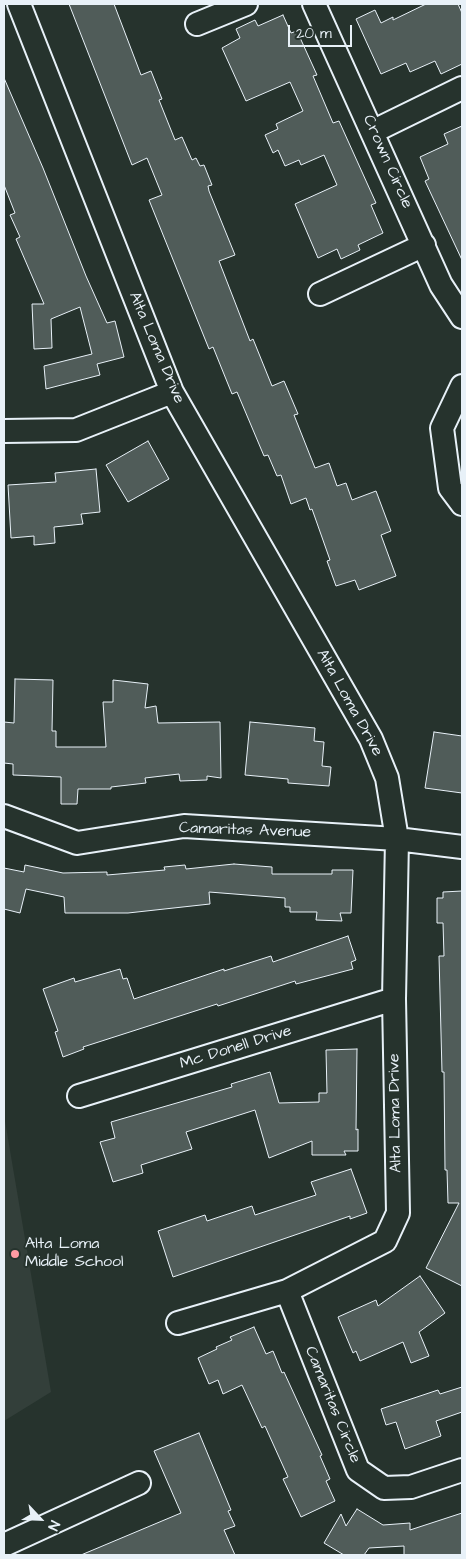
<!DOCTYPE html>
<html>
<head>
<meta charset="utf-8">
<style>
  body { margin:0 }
  #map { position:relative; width:466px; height:1559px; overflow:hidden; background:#26332d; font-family:"Architects Daughter",sans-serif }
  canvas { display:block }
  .frame { position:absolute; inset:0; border:5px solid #e8f1f8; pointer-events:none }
  .north { position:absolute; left:15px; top:1494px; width:50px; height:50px; -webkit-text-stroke:4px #26332d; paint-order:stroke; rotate:115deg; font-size:14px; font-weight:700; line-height:20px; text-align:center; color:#e8f1f8 }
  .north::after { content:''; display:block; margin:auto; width:18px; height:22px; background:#e8f1f8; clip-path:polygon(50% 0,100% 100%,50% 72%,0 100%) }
  .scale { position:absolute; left:288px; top:25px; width:64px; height:22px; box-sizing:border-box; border:2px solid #e8f1f8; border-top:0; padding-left:6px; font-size:15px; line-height:18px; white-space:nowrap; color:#e8f1f8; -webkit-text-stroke:4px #26332d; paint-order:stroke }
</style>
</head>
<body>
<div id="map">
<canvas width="466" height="1559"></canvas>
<div class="frame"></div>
<div class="north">N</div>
<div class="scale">20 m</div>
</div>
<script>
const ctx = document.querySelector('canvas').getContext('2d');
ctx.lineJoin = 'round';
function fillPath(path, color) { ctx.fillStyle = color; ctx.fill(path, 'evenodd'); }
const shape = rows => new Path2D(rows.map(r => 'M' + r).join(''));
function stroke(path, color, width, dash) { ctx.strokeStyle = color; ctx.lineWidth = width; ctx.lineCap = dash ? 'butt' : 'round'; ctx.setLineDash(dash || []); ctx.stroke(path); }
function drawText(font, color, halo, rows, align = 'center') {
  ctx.font = font + ' "Architects Daughter",sans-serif'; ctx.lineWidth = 4; ctx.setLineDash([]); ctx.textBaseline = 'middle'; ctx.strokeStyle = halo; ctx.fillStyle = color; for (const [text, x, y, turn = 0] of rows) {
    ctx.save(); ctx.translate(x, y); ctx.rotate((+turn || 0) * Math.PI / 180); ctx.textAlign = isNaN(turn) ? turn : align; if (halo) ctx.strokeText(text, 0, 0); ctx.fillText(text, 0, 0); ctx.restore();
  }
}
fillPath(shape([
  [4,1115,51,1392,4,1421]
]), '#333f3a');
const building = shape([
  [69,4,114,4,141,75,151,71,162,99,159,100,175,140,182,137,192,160,196,158,200,166,204,165,212,185,208,186,209,191,235,255,219,261,250,341,253,339,272,386,284,381,298,414,294,415,315,468,329,463,337,486,346,483,352,500,376,491,391,531,381,535,396,576,359,590,355,580,336,586,327,561,330,560,312,509,310,510,306,498,291,504,281,475,277,476,268,455,264,456,237,392,232,394,213,347,209,349,149,200,162,195,147,158,132,165,69,4],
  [426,4,458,4,462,13,462,64,441,74,435,61,410,72,406,63,381,74,356,19,375,10,381,23,393,17,393,20,426,4],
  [283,15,291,33,297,31,317,75,313,76,333,123,339,121,376,203,371,205,383,233,358,245,360,250,341,259,337,249,318,258,295,204,337,185,324,155,301,165,299,160,285,166,278,150,273,153,265,135,278,129,276,124,303,111,290,82,246,101,222,48,240,38,236,29,255,20,258,26,283,15],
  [4,78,43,168,86,276,107,323,115,321,124,357,97,364,100,375,46,389,44,366,92,354,80,307,51,319,52,348,34,349,32,304,44,304,16,239,20,237,10,215,15,213,4,185,4,78],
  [462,126,462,260,425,181,429,179,420,157,448,144,444,134,462,126],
  [148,441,169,479,128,502,106,465,148,441],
  [96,469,100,512,81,514,83,524,54,527,55,543,34,545,34,536,11,538,8,485,56,482,55,473,96,469],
  [15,679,53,680,52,731,56,731,56,747,106,747,103,702,113,702,113,680,148,684,145,708,156,706,158,723,220,722,221,778,207,776,207,780,180,781,179,774,145,778,146,783,111,787,111,789,78,789,77,804,61,804,61,777,13,775,13,764,4,763,4,722,14,723,15,679],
  [250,722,315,728,314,741,324,742,322,766,331,767,329,786,288,783,288,779,245,775,250,722],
  [434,732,462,736,462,793,425,788,434,732],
  [234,864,272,867,272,874,332,874,332,870,353,870,351,913,340,913,342,921,316,920,317,912,290,912,290,907,285,907,285,898,209,892,210,904,128,913,65,913,64,897,26,889,20,913,4,909,4,868,24,872,25,865,63,873,107,872,107,875,165,870,164,867,185,865,186,869,234,864],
  [462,891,462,1286,426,1268,459,1203,448,1203,447,1170,445,1170,444,1072,442,1072,439,956,444,956,443,923,437,923,437,898,443,898,443,892,462,891],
  [348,936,356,960,351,962,353,969,296,984,295,981,218,1006,217,1004,83,1047,84,1049,63,1057,55,1032,58,1031,43,989,74,978,75,982,120,969,123,979,127,978,134,999,224,969,224,971,271,956,273,962,348,936],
  [357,1049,356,1130,358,1129,358,1151,344,1151,346,1155,312,1155,312,1141,269,1158,255,1110,186,1132,192,1149,141,1165,143,1173,113,1182,100,1142,115,1138,111,1122,232,1087,231,1084,270,1072,279,1103,319,1102,319,1093,327,1093,326,1050,357,1049],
  [351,1169,367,1213,350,1219,350,1216,173,1277,158,1231,205,1215,207,1221,252,1206,255,1215,316,1195,311,1182,351,1169],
  [420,1276,445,1313,419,1332,429,1356,411,1363,403,1342,360,1361,356,1351,353,1353,338,1317,376,1300,378,1306,420,1276],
  [254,1327,266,1354,273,1351,282,1373,284,1372,322,1455,320,1456,330,1479,326,1481,335,1501,301,1517,283,1479,288,1477,265,1426,262,1428,242,1385,223,1394,218,1380,209,1384,198,1358,217,1349,216,1347,232,1340,230,1337,254,1327],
  [462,1387,462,1412,436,1421,441,1436,405,1449,396,1422,386,1425,381,1409,438,1390,440,1394,462,1387],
  [199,1433,231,1510,228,1511,235,1526,224,1530,235,1555,81,1555,181,1513,154,1451,199,1433],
  [357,1509,383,1525,410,1523,410,1530,462,1513,462,1555,404,1555,404,1546,369,1548,364,1555,344,1555,324,1543,341,1514,346,1526,357,1509]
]);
fillPath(building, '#505c59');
stroke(building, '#e8f1f8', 1);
const minor = shape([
  [19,4,172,392,371,739,387,778,397,839,394,999,398,1213,385,1241,287,1291,178,1323],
  [314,4,441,285,462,317],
  [197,24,246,4],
  [374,131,462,88],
  [320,294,424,245],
  [462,386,442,428,450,488,462,504],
  [4,431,76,430,172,392],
  [4,816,77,843,184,826,397,839,462,847],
  [79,1096,394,999],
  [287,1291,358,1470,384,1488,411,1487,462,1470],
  [4,1545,139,1483]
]);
stroke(minor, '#e8f1f8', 26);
stroke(minor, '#26332d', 22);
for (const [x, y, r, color] of [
  [15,1254,5,"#ff9aa2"]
]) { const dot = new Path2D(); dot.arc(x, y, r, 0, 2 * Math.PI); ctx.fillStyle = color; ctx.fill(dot); stroke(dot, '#26332d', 2); }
drawText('16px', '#e8f1f8', '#26332d', [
  ["Crown Circle",387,162,66],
  ["Alta Loma Drive",156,348,67],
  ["Alta Loma Drive",349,703,61],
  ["Camaritas Avenue",245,831,2],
  ["Mc Donell Drive",236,1048,-17],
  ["Alta Loma Drive",396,1113,-91],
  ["Camaritas Circle",332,1405,68]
]);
drawText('16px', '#e8f1f8', '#26332d', [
  ["Alta Loma",25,1245],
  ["Middle School",25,1263]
], 'left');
</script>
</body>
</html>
